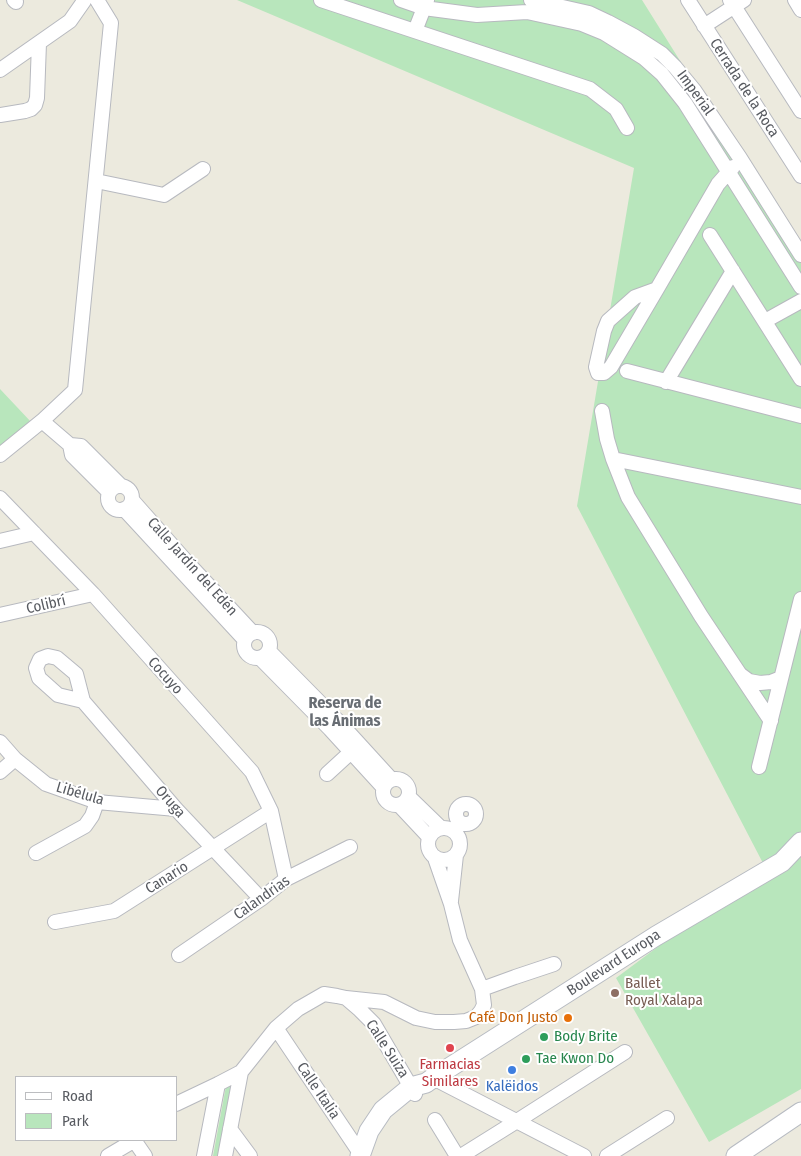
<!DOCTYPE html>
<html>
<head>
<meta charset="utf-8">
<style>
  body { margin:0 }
  #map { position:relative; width:801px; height:1156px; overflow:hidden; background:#eceade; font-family:"Fira Sans Condensed",sans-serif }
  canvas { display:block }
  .legend { position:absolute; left:15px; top:1076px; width:162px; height:65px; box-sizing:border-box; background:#fff; border:1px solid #bcbdc0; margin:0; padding:6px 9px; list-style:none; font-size:15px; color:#585b61 }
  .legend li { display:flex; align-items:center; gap:10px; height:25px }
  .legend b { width:25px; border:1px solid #bcbdc0 }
</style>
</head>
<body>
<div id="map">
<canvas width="801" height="1156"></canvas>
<ul class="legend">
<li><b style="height:6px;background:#fff"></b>Road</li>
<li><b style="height:14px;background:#b8e6bc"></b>Park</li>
</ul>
</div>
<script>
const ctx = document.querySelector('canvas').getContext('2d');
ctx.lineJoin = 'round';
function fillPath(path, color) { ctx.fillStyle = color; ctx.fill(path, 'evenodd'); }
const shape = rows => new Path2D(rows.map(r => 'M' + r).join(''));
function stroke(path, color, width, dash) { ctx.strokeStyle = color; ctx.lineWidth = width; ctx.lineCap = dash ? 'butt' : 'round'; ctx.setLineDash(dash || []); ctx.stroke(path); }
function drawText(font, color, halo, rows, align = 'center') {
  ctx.font = font + ' "Fira Sans Condensed",sans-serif'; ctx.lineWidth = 4; ctx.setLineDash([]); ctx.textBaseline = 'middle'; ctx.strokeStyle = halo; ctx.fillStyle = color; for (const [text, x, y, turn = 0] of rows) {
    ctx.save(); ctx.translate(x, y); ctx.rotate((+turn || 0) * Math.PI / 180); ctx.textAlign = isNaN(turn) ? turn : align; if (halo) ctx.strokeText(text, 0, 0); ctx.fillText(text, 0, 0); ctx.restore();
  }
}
fillPath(shape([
  [237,0,642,0,801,254,801,1089,709,1142,616,978,765,867,577,506,634,168],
  [0,389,32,423,0,449],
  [226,1086,234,1086,220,1156,213,1156]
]), '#b8e6bc');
const street = shape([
  [14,0,16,2],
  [321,0,590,89,616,109,627,128],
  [401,0,424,8,477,15,527,12,582,24,604,33,644,58,662,74,685,103,801,287],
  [531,0,589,13,608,22,634,36,662,54,675,67,694,90,740,158,801,255],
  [688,0,801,176],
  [730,0,801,111],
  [795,0,801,10],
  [704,26,744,0],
  [415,31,427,0],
  [0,70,70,21,84,1],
  [0,115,25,111,31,109,35,105,37,98,39,43],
  [96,181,164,195,203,169],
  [710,235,801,379],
  [657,289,635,297,608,321,604,331,596,367,598,373,604,373,611,367,657,289,718,184,733,167],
  [765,321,801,301],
  [627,371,801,416],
  [666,382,733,271],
  [602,411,607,439,613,459,628,497,701,616,771,721],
  [42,421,70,445,81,446,120,485],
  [70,445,72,455,109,492],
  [0,455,42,421,75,390,111,23,97,0],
  [613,459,801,497],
  '108 498a12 12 0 1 1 24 0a12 12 0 1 1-24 0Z',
  [0,498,93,594,252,772,271,811,286,879],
  [132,500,185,560,253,633],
  [124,509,245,640],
  [0,541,34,533],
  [0,615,93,594],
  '244 645a13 13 0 1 1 26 0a13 13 0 1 1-26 0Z',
  [269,651,339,722,391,779],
  [260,658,330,729,383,787],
  [741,675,749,681,760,683,771,682,781,678],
  [83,701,58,695,39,678,36,668,40,659,48,656,57,658,76,674,83,701,176,809,261,899],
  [0,742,15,759,46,784,97,802,176,809],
  [759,767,801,599],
  [0,772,15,759],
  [327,774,351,752],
  '383 792a13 13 0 1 1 26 0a13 13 0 1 1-26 0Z',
  [409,797,441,828],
  '456 814a10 10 0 1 1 20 0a10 10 0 1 1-20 0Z',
  [399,805,429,837],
  '428 844a16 16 0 1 1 32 0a16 16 0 1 1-32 0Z',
  [36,853,85,826,92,816,97,802],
  [451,901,456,855],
  [55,922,114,911,271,811],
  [179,955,261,899,286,879,350,847],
  [482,989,515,977,554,964],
  [346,998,384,1002,416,1018,435,1022,454,1022,466,1021,476,1017,481,1011,484,1005,482,989,460,940,451,904,435,858],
  [276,1028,362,1156],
  [433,1078,584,1156],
  [176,1104,218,1084,241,1072,276,1028,298,1009,324,994,337,996,346,998,360,1010,374,1024,415,1094],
  [435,1120,457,1156],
  [230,1129,250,1156],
  [134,1140,145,1156],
  [108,1156,135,1140],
  [204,1156,218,1084],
  [225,1156,241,1072],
  [461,1156,517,1121,625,1052],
  [607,1156,667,1118]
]);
const secondary = shape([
  [360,1156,369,1131,383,1110,411,1087,426,1083,433,1078,656,936,782,862,801,842],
  [736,1156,801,1112]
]);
stroke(street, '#b7b9bf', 16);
stroke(secondary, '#b7bbc2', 21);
stroke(street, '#fff', 14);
stroke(secondary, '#fff', 19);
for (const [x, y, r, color] of [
  [615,993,5,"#8d6e63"],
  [568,1018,5,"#e8710a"],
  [544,1037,5,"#2e9e5b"],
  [450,1048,5,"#e0444e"],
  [526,1059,5,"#2e9e5b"],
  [512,1070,5,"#3f7fe0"]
]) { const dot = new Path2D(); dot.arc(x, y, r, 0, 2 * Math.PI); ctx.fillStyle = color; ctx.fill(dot); stroke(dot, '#fff', 2); }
drawText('15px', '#585b61', '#fff', [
  ["Cerrada de la Roca",744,88,57],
  ["Imperial",695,93,54],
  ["Calle Jardín del Edén",192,567,48],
  ["Colibrí",46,605,-13],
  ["Cocuyo",165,676,48],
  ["Libélula",80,794,16],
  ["Oruga",170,802,49],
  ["Canario",167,878,-32],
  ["Calandrias",262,898,-35],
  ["Boulevard Europa",614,963,-33],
  ["Calle Suiza",387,1049,57],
  ["Calle Italia",318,1091,56]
]);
drawText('15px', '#785e54', '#fff', [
  ["Ballet",625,984],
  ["Royal Xalapa",625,1001]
], 'left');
drawText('15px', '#c56008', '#fff', [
  ["Café Don Justo",558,1018]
], 'right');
drawText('15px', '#27864d', '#fff', [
  ["Body Brite",554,1037],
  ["Tae Kwon Do",536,1059]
], 'left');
drawText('15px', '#be3a42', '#fff', [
  ["Farmacias",450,1065],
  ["Similares",450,1082]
]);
drawText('15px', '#366cbe', '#fff', [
  ["Kalëidos",512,1087]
]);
drawText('bold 16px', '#686d73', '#fff', [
  ["Reserva de",345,704],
  ["las Ánimas",345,722]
]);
</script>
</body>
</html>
